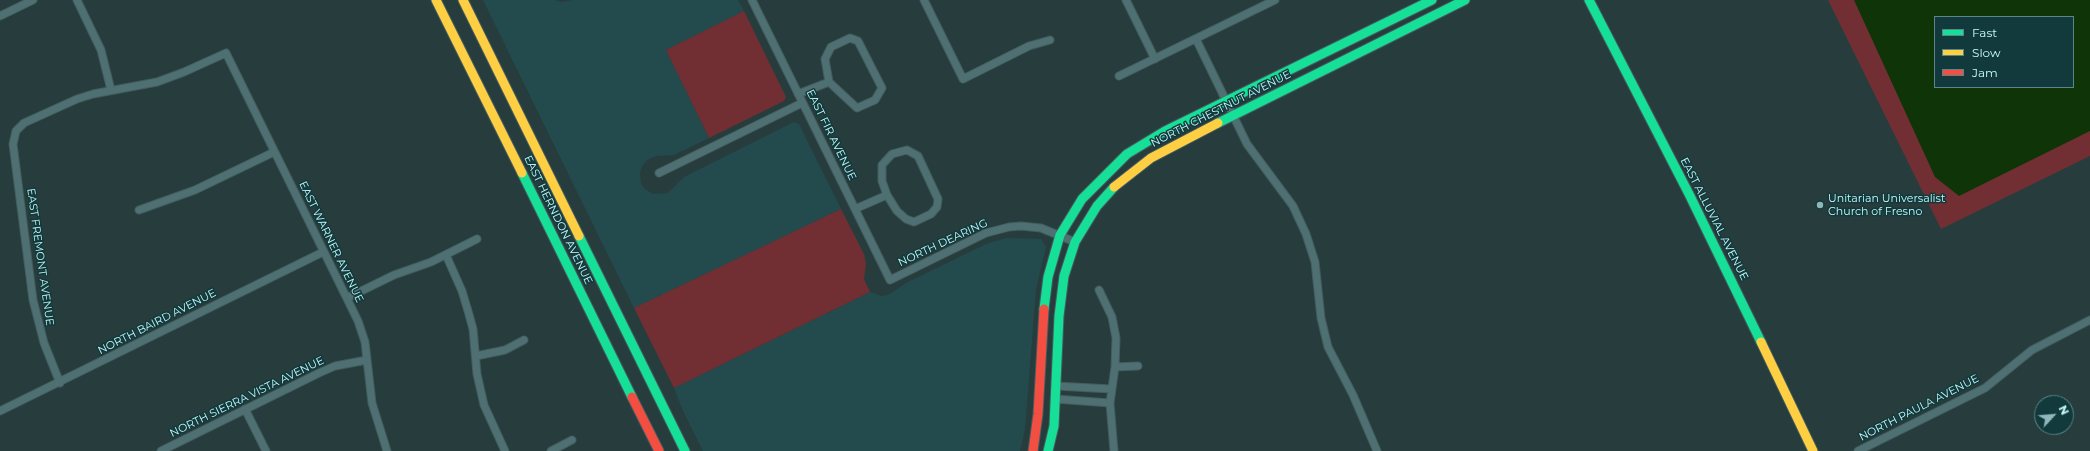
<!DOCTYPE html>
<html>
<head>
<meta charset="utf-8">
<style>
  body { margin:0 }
  #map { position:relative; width:2090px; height:451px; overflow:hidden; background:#273c3d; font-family:Montserrat,sans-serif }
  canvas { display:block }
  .legend { position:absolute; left:1934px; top:16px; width:140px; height:72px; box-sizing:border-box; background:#12393b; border:1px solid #598688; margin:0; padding:5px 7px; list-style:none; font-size:12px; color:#c4f9fc }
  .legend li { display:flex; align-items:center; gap:8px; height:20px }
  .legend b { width:20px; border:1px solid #598688 }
  .north { position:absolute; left:2034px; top:395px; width:40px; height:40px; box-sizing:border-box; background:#12393b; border:1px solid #598688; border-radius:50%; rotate:64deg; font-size:11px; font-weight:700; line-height:16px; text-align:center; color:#c4f9fc }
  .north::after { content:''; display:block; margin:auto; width:14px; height:18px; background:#8db7b9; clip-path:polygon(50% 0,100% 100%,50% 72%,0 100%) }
</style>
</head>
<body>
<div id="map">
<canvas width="2090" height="451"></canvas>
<ul class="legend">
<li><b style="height:5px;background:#16e098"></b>Fast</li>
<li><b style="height:5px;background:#ffcf43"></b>Slow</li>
<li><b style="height:5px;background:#f24e42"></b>Jam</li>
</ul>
<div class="north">N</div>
</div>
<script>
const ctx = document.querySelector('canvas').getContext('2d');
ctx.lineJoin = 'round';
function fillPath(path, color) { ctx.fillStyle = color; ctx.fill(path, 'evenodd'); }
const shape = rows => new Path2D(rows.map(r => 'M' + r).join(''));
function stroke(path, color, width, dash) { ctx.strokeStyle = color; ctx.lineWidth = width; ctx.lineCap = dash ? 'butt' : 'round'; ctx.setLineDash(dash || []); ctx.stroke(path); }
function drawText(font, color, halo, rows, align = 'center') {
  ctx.font = font + ' Montserrat,sans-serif'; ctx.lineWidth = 3; ctx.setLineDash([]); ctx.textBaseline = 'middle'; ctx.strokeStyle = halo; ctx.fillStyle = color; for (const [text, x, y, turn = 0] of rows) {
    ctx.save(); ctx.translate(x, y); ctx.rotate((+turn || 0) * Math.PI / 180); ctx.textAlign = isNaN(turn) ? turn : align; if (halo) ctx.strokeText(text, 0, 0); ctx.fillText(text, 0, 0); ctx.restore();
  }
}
fillPath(shape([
  [483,0,555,0,562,2,573,0,738,0,744,11,666,50,709,138,674,155,656,156,647,160,642,166,640,173,641,184,645,189,653,194,668,193,684,177,794,122,799,124,841,209,634,308],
  [1006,238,1041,239,1046,247,1036,289,1025,429,1020,451,703,451,683,411,674,388,870,292,881,296,888,295,906,283,986,244]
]), '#234b4d');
fillPath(shape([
  [1828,0,2090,0,2090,156,1941,229],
  [1935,17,2073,17,2073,87,1935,87],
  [744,11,786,97,784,101,709,138,666,50],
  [841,209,864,254,866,264,864,279,870,292,674,388,634,308]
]), '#712f33');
fillPath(shape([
  [1854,0,2090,0,2090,131,1959,196,1935,177],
  [1935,17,2073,17,2073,87,1935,87]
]), '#0f3407');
const street = shape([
  [77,0,101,50,111,90],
  [752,0,890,280,986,233,1009,227,1021,226,1041,228,1075,242],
  [924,0,963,79,1029,46,1050,40],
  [1126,0,1155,59],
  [0,16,33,0],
  [1196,39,1247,144,1293,206,1306,234,1315,262,1321,318,1328,347,1353,395,1377,451],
  [1119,76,1275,0],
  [798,94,829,82,825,59,831,47,850,38,858,41,882,88,875,100,857,108,829,82],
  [659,173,802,103],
  [855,209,887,195,882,181,882,165,892,154,907,150,918,156,938,199,937,207,931,214,914,222,906,219,897,211,887,195],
  [139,210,195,190,274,152],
  [446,255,462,291,468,311,473,329,477,374,484,405,505,451],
  [1099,290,1112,317,1116,338,1115,367,1110,403,1114,451],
  [347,298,394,275,431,262,477,239],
  [476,356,505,350,524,340],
  [1115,367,1138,366],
  [60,383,44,343,33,300,13,144,16,131,24,123,77,99,93,94,157,82,184,72,226,53,358,321,365,342,372,403,387,451],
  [1056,386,1111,389],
  [1055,399,1110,403],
  [245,409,266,451],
  [0,411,323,252],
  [161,451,319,373,335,366,367,360],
  [551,451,572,440],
  [1858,451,1985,388,2032,350,2090,320]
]);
const fast = shape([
  [1589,0,1690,196,1761,342],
  [1218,123,1465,0],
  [522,173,632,397],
  [579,236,685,451],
  [1044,309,1048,277,1060,235,1082,199,1127,154,1165,131,1432,0],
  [1048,451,1054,426,1059,316,1064,276,1075,242,1097,206,1114,187]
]);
const slow = shape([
  [436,0,522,173],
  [463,0,579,236],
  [1114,187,1151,158,1218,123],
  [1761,342,1813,451]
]);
const jam = shape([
  [632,397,659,451],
  [1033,451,1038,414,1044,309]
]);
stroke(street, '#435c5e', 9);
stroke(fast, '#435c5e', 11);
stroke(slow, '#435c5e', 11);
stroke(jam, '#435c5e', 11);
stroke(street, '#4e7072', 7);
stroke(fast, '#16e098', 9);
stroke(slow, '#ffcf43', 9);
stroke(jam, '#f24e42', 9);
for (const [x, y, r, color] of [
  [1820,205,4,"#8db7b9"]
]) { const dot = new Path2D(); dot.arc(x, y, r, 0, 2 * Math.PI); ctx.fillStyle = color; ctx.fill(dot); stroke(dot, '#12393b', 1.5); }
drawText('11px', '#c4f9fc', '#12393b', [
  ["NORTH CHESTNUT AVENUE",1221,109,-27],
  ["EAST FIR AVENUE",831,135,64],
  ["EAST ALLUVIAL AVENUE",1714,219,63],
  ["EAST HERNDON AVENUE",558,220,64],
  ["EAST WARNER AVENUE",331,242,64],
  ["NORTH DEARING",943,243,-25],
  ["EAST FREMONT AVENUE",40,257,82],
  ["NORTH BAIRD AVENUE",157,322,-27],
  ["NORTH SIERRA VISTA AVENUE",247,397,-26],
  ["NORTH PAULA AVENUE",1919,408,-27]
]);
drawText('11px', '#c4f9fc', '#12393b', [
  ["Unitarian Universalist",1828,199],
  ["Church of Fresno",1828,212]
], 'left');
</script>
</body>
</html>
